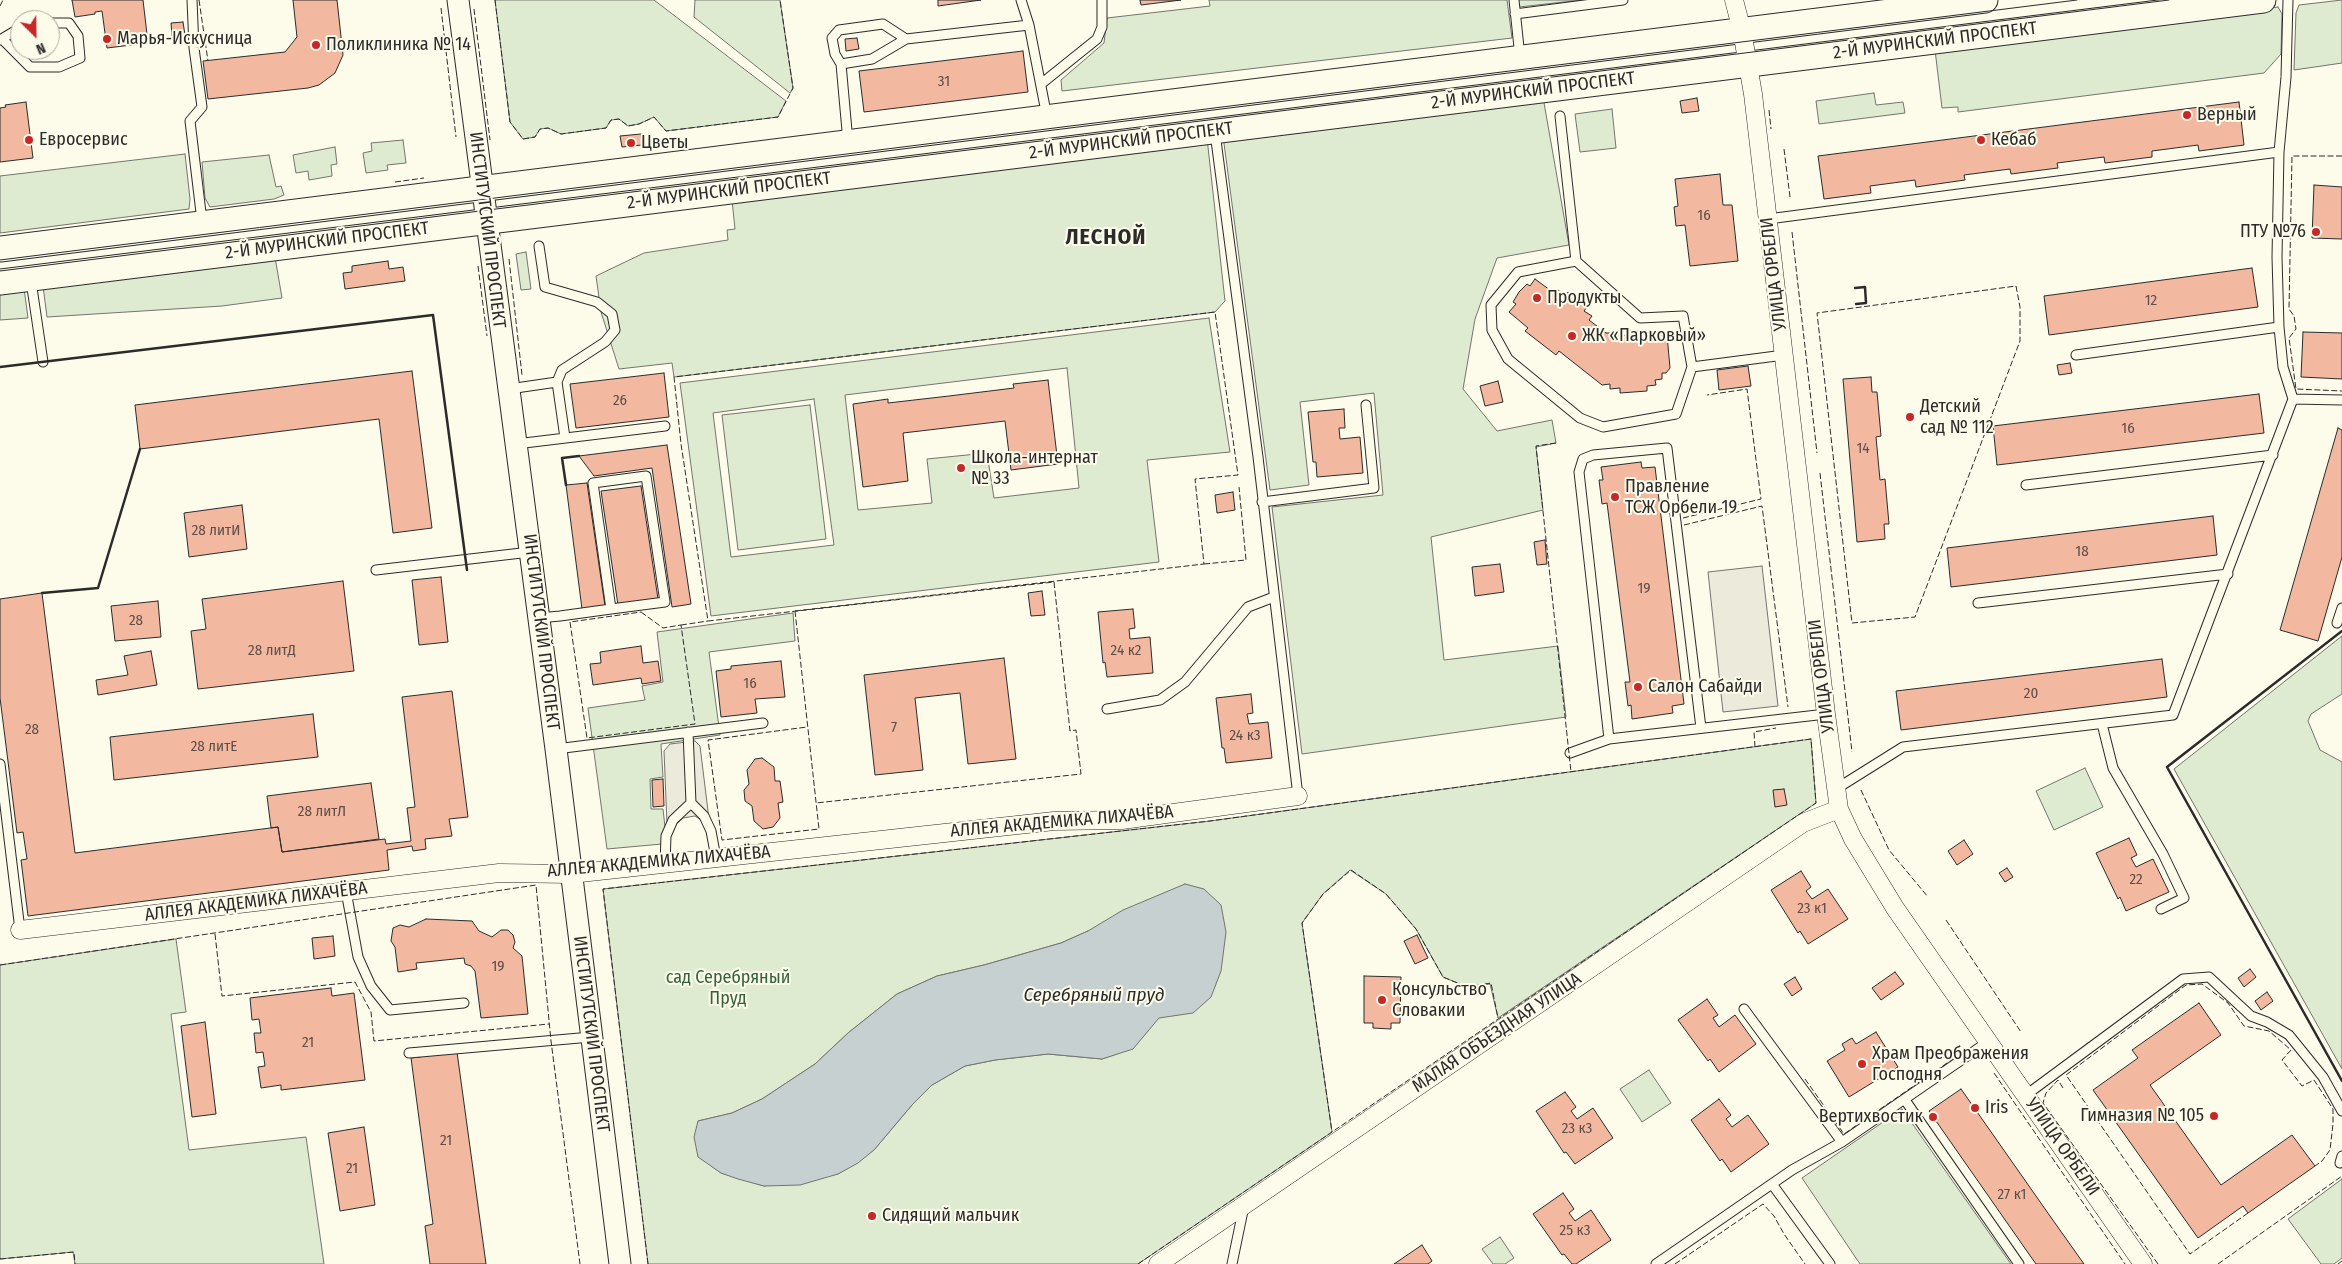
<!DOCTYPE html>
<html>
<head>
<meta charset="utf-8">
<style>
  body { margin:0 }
  #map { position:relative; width:2342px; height:1264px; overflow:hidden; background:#fdfbea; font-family:"Fira Sans Condensed",sans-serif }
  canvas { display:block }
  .north { position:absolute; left:10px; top:10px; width:50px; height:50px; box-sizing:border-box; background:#fdfbea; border:1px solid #a9a89e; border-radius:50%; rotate:157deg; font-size:14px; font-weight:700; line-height:20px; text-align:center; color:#2b2b2b }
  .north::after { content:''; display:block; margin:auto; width:18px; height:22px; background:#c62828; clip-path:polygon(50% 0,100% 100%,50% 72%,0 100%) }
</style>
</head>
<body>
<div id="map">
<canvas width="2342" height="1264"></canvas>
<div class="north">N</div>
</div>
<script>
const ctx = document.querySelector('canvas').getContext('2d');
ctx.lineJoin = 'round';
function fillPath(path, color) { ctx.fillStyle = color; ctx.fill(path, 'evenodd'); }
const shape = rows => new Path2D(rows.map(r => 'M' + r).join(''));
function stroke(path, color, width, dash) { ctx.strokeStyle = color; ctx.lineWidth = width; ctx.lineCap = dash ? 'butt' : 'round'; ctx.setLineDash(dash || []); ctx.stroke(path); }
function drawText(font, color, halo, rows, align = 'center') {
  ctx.font = font + ' "Fira Sans Condensed",sans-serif'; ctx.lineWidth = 4; ctx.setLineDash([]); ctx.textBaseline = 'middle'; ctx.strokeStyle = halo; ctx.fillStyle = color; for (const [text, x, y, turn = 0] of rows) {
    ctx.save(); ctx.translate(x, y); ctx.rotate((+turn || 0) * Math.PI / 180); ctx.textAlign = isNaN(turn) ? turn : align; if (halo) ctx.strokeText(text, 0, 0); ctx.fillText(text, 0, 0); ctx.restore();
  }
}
const green = shape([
  [495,0,654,0,786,101,778,117,666,131,654,117,639,124,628,126,619,119,611,120,606,128,561,134,548,128,540,129,535,137,523,139,510,122,495,0],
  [695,0,780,0,793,88,790,93,694,17,695,0],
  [1209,0,1507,0,1512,38,1062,91,1061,80,1104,43,1107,18,1210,6,1209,0],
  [1518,0,1582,0,1519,7,1518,0],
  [2342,0,2342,63,2294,70,2296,13,2299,5,2342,0],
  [2278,7,2282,14,2281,54,2264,73,1958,112,1958,107,1942,108,1935,50,2278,7],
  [1874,93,1876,105,1903,102,1905,113,1819,124,1816,101,1874,93],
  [1543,97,1569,245,1497,258,1475,319,1463,389,1497,431,1552,420,1556,443,1536,447,1543,510,1431,537,1444,660,1558,646,1566,717,1302,754,1272,507,1383,495,1374,393,1300,402,1309,485,1270,490,1223,136,1543,97],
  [1612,109,1616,148,1580,152,1575,114,1612,109],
  [1207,138,1225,301,1215,312,674,377,672,363,619,369,601,312,596,276,644,253,728,240,727,230,735,229,732,200,1207,138],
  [403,140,406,163,387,165,388,170,366,173,363,153,372,151,371,143,403,140],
  [335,147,337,164,331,165,332,176,309,180,308,171,296,173,293,155,335,147],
  [185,154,190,199,189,209,0,233,0,176,185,154],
  [269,155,276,187,281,186,284,195,274,199,210,207,205,198,202,162,269,155],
  [526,252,531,289,521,290,516,254,526,252],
  [275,257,282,298,222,306,47,317,43,286,275,257],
  [24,288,28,318,0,320,0,292,24,288],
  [1209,318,1230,452,1147,460,1159,562,711,616,680,383,1209,318],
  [1067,368,1079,488,994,498,987,453,927,459,932,503,858,510,845,395,1067,368],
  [814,399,834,545,731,557,713,413,814,399],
  [810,405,826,539,738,550,722,415,810,405],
  [793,613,795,641,709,652,720,735,661,744,663,777,650,779,651,809,663,809,665,827,662,844,607,849,588,708,645,700,642,686,663,682,657,632,793,613],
  [2342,636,2342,694,2311,714,2308,721,2320,750,2342,762,2342,1069,2174,769,2342,636],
  [1811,739,1816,803,1498,1018,1490,984,1467,987,1443,977,1416,929,1386,894,1350,870,1323,894,1302,923,1332,1132,1138,1264,648,1264,603,889,1210,821,1811,739],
  [1088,931,1193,1012,1159,1017,1133,1048,1102,1059,1048,1054,995,1060,965,1066,932,1085,912,1105,874,1150,838,1174,764,1186,721,1173,698,1156,698,1121,732,1113,762,1099,815,1064,848,1033,897,994,937,976,984,965,1061,943,1088,931],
  [2085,768,2103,807,2054,830,2036,791,2085,768],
  [176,939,186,1012,171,1014,189,1150,306,1137,324,1264,75,1264,73,1252,0,1259,0,965,176,939],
  [1649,1070,1671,1103,1642,1122,1620,1089,1649,1070],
  [1902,1109,2011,1264,1860,1264,1802,1178,1902,1109],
  [2342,1179,2342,1258,2334,1264,2321,1264,2288,1219,2342,1179],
  [1500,1237,1514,1258,1505,1264,1493,1264,1482,1249,1500,1237]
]);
fillPath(green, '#deebd1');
stroke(green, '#74746e', 1);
const parking = shape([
  [1762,566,1778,706,1723,712,1708,572,1762,566],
  [695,741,700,746,709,819,701,820,695,816,683,818,678,823,667,824,664,751,670,744,695,741]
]);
fillPath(parking, '#eceadb');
stroke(parking, '#74746e', 1);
const water = shape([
  [1185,884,1204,889,1221,905,1226,932,1221,971,1211,997,1193,1013,1159,1018,1133,1049,1102,1059,1048,1054,995,1060,965,1066,932,1085,912,1105,874,1150,858,1163,838,1174,800,1185,764,1186,738,1179,721,1173,698,1157,694,1137,698,1121,732,1113,762,1099,815,1064,848,1033,897,994,937,976,984,965,1061,943,1088,931,1123,910,1185,884]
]);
fillPath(water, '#c7d0d0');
stroke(water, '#74746e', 1);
const building = shape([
  [72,0,143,0,148,43,107,48,102,11,95,12,95,14,75,17,72,0],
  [293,0,337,0,343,55,335,73,319,85,308,88,208,99,203,61,285,52,297,37,293,0],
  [938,0,981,0,938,6,938,0],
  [1140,0,1181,0,1141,5,1140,0],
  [183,22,185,35,172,36,171,23,183,22],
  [857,38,859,49,846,51,845,39,857,38],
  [1023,51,1028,92,864,112,859,71,1023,51],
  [1697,98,1699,111,1682,113,1680,101,1697,98],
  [26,102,33,158,0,162,0,108,6,107,5,105,26,102],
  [2239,102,2244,145,2199,151,2198,145,2152,151,2152,157,2105,163,2104,157,2057,163,2058,168,2011,174,2010,169,1964,175,1965,180,1916,187,1915,180,1870,186,1871,193,1824,199,1818,156,2239,102],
  [641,134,642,145,622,147,620,136,641,134],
  [1720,174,1723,205,1732,205,1738,261,1690,266,1685,225,1676,226,1674,207,1678,206,1675,179,1720,174],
  [2314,185,2342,187,2342,239,2312,238,2314,185],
  [388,261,389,269,403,267,405,281,345,289,343,273,352,272,352,266,388,261],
  [2252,268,2258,307,2049,335,2044,296,2252,268],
  [1535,279,1554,293,1557,289,1565,296,1568,292,1587,307,1584,311,1592,316,1589,320,1606,333,1612,333,1612,337,1627,335,1627,331,1646,330,1646,333,1658,332,1658,336,1667,335,1670,368,1666,373,1662,373,1662,379,1655,380,1656,385,1647,386,1647,391,1620,393,1620,388,1610,389,1610,384,1602,385,1559,351,1556,355,1525,331,1528,328,1509,312,1516,304,1513,302,1519,292,1527,284,1530,286,1535,279],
  [2303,332,2342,333,2342,379,2301,377,2303,332],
  [2070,363,2072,373,2059,375,2057,365,2070,363],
  [1748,366,1751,386,1719,390,1717,370,1748,366],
  [412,371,432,528,393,533,379,419,140,449,135,405,412,371],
  [664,373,669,417,576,428,570,384,664,373],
  [1871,377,1872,392,1877,392,1881,436,1876,437,1880,480,1885,479,1889,524,1884,524,1885,539,1857,542,1843,379,1871,377],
  [1048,380,1058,464,1011,470,1005,421,903,433,908,481,863,487,853,404,888,399,888,403,949,396,1014,388,1013,384,1048,380],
  [1498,381,1503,402,1485,406,1480,386,1498,381],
  [2259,394,2264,433,1997,465,1993,426,2259,394],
  [1344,409,1345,428,1339,428,1340,439,1360,437,1363,473,1317,477,1316,462,1313,462,1308,412,1344,409],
  [2338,428,2342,430,2342,557,2318,641,2280,630,2338,428],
  [667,445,691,604,672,607,652,468,594,476,579,456,667,445],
  [1641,462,1642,468,1655,467,1684,704,1672,706,1673,713,1632,719,1631,705,1628,706,1625,682,1630,682,1607,503,1602,504,1599,480,1603,480,1601,467,1641,462],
  [587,483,605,606,582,609,566,485,587,483],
  [641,486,658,599,618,605,601,491,641,486],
  [1233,492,1235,510,1217,513,1215,495,1233,492],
  [242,505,247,549,189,557,184,513,242,505],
  [2213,516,2217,555,1951,587,1947,548,2213,516],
  [1545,540,1547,564,1537,565,1534,542,1545,540],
  [1500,564,1504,592,1475,596,1472,567,1500,564],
  [441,577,448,642,419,645,412,580,441,577],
  [343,581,354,671,198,689,191,631,206,629,202,599,343,581],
  [1042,591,1045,615,1031,616,1028,593,1042,591],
  [42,593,75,853,278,827,282,852,385,839,386,844,411,841,407,808,415,807,402,697,452,691,468,817,449,819,452,836,425,839,426,849,413,851,412,846,387,850,389,870,28,916,21,860,27,859,23,832,17,833,0,698,0,599,42,593],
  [158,601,161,637,115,641,111,606,158,601],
  [1133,609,1135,628,1129,629,1130,639,1150,637,1153,673,1107,677,1105,662,1103,663,1098,612,1133,609],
  [641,646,643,663,658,661,661,681,642,684,641,678,593,685,590,664,601,663,600,652,641,646],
  [151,651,157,685,98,695,96,680,128,675,124,656,151,651],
  [1004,658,1016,759,968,764,960,693,915,698,923,770,875,775,864,675,1004,658],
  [2162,659,2167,697,1901,730,1896,691,2162,659],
  [781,661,785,697,755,699,757,713,721,717,716,671,731,669,731,666,781,661],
  [1251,694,1253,713,1247,714,1249,724,1268,722,1272,758,1226,763,1224,748,1222,748,1216,698,1251,694],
  [313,714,318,757,114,780,110,737,313,714],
  [762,758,774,767,775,781,780,781,783,802,778,803,780,818,773,827,763,829,754,821,752,806,745,801,744,790,749,784,747,770,755,759,762,758],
  [663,779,664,806,653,807,652,780,663,779],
  [371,783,379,839,282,852,278,827,271,828,267,796,371,783],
  [1784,789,1787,805,1775,807,1773,790,1784,789],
  [2129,838,2137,855,2131,858,2136,867,2153,859,2169,892,2126,911,2120,897,2118,899,2096,853,2129,838],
  [1964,840,1973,854,1957,865,1948,851,1964,840],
  [2007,868,2013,877,2005,882,1999,873,2007,868],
  [1801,871,1811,887,1806,891,1812,899,1828,889,1848,919,1808,944,1800,931,1798,933,1771,890,1801,871],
  [426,919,472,921,479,931,492,937,501,930,508,930,513,935,515,942,513,948,522,956,528,1014,481,1018,475,971,471,966,465,964,464,958,416,963,417,969,398,972,395,947,391,941,393,928,400,925,409,927,426,919],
  [1417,935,1428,958,1415,964,1404,941,1417,935],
  [333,936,335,956,314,959,312,938,333,936],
  [2250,969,2256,977,2244,987,2238,978,2250,969],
  [1895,972,1904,984,1881,1000,1872,988,1895,972],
  [1364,976,1401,977,1400,1023,1391,1023,1391,1029,1373,1028,1373,1023,1364,1023,1364,976],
  [1795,977,1802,989,1792,996,1784,984,1795,977],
  [331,988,332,996,354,993,365,1080,281,1090,281,1085,261,1088,258,1067,265,1066,263,1052,256,1053,254,1033,261,1033,259,1019,252,1020,250,998,331,988],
  [2267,992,2273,1001,2261,1010,2255,1001,2267,992],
  [1707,999,1718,1015,1713,1018,1719,1027,1735,1015,1756,1044,1719,1072,1710,1059,1708,1061,1678,1020,1707,999],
  [2199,1003,2221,1035,2150,1085,2221,1185,2292,1135,2315,1166,2248,1213,2243,1206,2198,1238,2093,1090,2138,1058,2132,1050,2199,1003],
  [205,1022,216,1114,192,1117,181,1026,205,1022],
  [1876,1032,1898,1067,1849,1097,1827,1061,1845,1050,1842,1044,1852,1038,1856,1044,1876,1032],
  [457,1052,486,1264,430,1264,425,1226,433,1224,411,1058,457,1052],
  [1961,1089,2050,1216,2084,1264,2036,1264,2031,1257,1929,1111,1961,1089],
  [1565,1092,1576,1107,1571,1111,1577,1119,1593,1108,1613,1138,1575,1164,1566,1152,1564,1153,1536,1111,1565,1092],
  [1719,1099,1731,1115,1726,1119,1732,1127,1748,1115,1769,1144,1731,1172,1722,1159,1720,1161,1691,1120,1719,1099],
  [364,1127,375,1205,340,1211,328,1133,364,1127],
  [1563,1193,1574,1209,1569,1213,1575,1221,1591,1210,1611,1240,1576,1264,1572,1264,1564,1254,1562,1255,1533,1214,1563,1193],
  [1422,1245,1432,1261,1428,1264,1394,1264,1422,1245]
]);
fillPath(building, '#f2b8a0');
stroke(building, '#2b2b2b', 1);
const service = shape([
  [192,0,194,48,202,107,190,121,202,221],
  [1021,0,1029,25],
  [1514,0,1520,57],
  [1515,14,1623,0],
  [2,39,30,67,59,67,80,58,78,36,69,23,50,23],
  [0,40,20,28],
  [841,64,835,54,832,38,839,30,883,24,906,39],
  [1041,84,1097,39,1102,27,1102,0],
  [1560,116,1576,261],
  [1215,133,1258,457,1298,796],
  [848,142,841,64,872,59,906,39,1029,25,1047,117],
  [1768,219,2279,152],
  [31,281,43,362],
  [2076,355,2279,327],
  [1692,367,1683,316,1640,318,1576,261,1518,272,1491,305,1492,330,1508,359,1580,418,1603,427,1676,414,1692,367,1784,355],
  [557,382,565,438],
  [509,389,557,382,562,370,605,342,615,330,612,314,597,302,545,287,539,246],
  [2293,399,2342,400],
  [516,444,665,426],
  [2026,485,2273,455],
  [1262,502,1374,488,1366,405],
  [376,570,530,552],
  [1978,603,2228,574],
  [539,618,560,616,611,609,665,602,646,476,593,483,611,609],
  [2337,623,2342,608],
  [1107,709,1160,700,1185,682,1248,607,1274,597],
  [2102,724,2113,768,2163,854,2184,898,2161,909],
  [688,732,691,803,704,816,711,831,716,858],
  [1609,739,1579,472,1583,459,1593,455,1667,448,1701,728],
  [556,749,763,723],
  [1570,753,1609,739,1826,714],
  [0,764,20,930],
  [1836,789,1903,747,2173,715,2293,399,2283,367,2279,327,2277,257,2279,152,2286,77,2288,0],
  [665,864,666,836,673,820,691,803],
  [346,891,358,957,371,986,390,1010,464,1003],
  [1744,1009,1842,1142],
  [409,1053,591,1037],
  [2026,1095,2183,979,2209,977,2251,1016,2267,1022,2289,1035,2323,1077,2342,1111],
  [1905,1100,2019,1264],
  [2340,1163,2342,1156],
  [1772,1184,1830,1264],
  [1232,1264,1244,1206],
  [1656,1264,1792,1170,1842,1142,1989,1041]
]);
const minor = shape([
  [1734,0,1742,31,1753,94,1826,714,1839,809,1853,839,1895,908,2143,1264],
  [20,930,499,873,571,874,1054,821,1122,820,1298,796],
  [1158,1264,1803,823,1839,809]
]);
const tertiary = shape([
  [458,0,556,749,620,1264]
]);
const secondary = shape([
  [0,249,1985,0],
  [0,282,2263,0]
]);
stroke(service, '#2b2b2b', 11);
stroke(minor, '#2b2b2b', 19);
stroke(tertiary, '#2b2b2b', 23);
stroke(secondary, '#2b2b2b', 27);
stroke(service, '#fdfbea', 9);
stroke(minor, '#fdfbea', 18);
stroke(tertiary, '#fdfbea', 21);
stroke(secondary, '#fdfbea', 25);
stroke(shape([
  [0,260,2077,0],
  [0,271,2169,0]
]), '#2b2b2b', 1);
stroke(shape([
  [199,0,208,61],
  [495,0,510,122,523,139,535,137,540,129,548,128,561,134,606,128,611,120,619,119,628,126,639,124,654,117,666,131,778,117,793,88,780,0],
  [0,6,3,0],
  [441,8,456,137],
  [474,9,490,140],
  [1769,110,1771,129],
  [1784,149,1790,197],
  [2342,156,2292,156,2289,309,2294,316,2296,329,2289,338,2296,389,2342,391],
  [395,182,424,178],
  [1792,232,1817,453],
  [509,259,522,375],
  [478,266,487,336],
  [2016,286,2020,307,2020,341,1915,617,1852,623,1817,313,2016,286],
  [1556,443,1536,446,1571,772],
  [1820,473,1852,752],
  [1683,518,1761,499,1747,389,1707,395],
  [1684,525,1762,506,1788,707],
  [1204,564,1246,560,1239,487],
  [795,611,1204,564,1195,479,1238,475,1215,312,674,377,681,444,708,621,1054,582,1070,731,1076,730,1081,774,816,803],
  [795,611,819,829,722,840,708,740,807,727],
  [641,612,663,628,681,625,695,724,587,738,570,622,641,612],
  [681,625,708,621],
  [1755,747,1754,732,1776,728],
  [1861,790,1889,850,1928,897],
  [1946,920,2021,1032],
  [215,934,222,996,355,982,371,1012,374,1041,549,1024],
  [0,965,536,885,551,1041,580,1264],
  [1994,1073,2125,1264],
  [1805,1079,1844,1134,1963,1052],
  [2063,1088,2058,1080,2046,1093,2043,1103,2158,1264],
  [2248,1213,2190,1254,2066,1075,2186,985,2202,984,2228,1003,2244,1026,2269,1031,2291,1050,2282,1060,2302,1086,2314,1080,2333,1109,2333,1124,2330,1150,2322,1161,2315,1166],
  [0,1259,74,1252,75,1264],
  [648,1264,603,889,1210,821,1811,739,1816,803,1332,1132],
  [1138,1264,1332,1132,1302,923,1323,894,1351,870,1386,894,1416,929,1443,977,1467,987,1491,983,1498,1018],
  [1675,1264,1763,1204,1774,1216,1784,1234,1805,1264],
  [2218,1264,2342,1176],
  [2338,1264,2342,1261]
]), '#2b2b2b', 1, [6, 2.5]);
stroke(shape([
  [1855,288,1865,287,1866,303,1856,304],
  [0,367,433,315,467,570],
  [566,485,562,458,579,456],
  [42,593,98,588,140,449],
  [2342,631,2167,767,2342,1081]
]), '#2b2b2b', 2.5);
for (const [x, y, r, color] of [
  [107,39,5,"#c62828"],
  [316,45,5,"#c62828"],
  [2187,115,5,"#c62828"],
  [29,140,5,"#c62828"],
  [1981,140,5,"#c62828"],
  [631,143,5,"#c62828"],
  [2316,232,5,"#c62828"],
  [1537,298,5,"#c62828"],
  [1572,336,5,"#c62828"],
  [1910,417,5,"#c62828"],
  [961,468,5,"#c62828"],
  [1615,497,5,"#c62828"],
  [1638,687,5,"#c62828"],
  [1382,1000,5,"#c62828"],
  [1862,1064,5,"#c62828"],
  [1975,1108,5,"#c62828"],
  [2214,1116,5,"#c62828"],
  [1933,1117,5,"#c62828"],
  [872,1216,5,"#c62828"]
]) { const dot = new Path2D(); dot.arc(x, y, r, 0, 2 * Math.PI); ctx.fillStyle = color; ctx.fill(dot); stroke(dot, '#fdfbea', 2); }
drawText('15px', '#5d4e48', null, [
  ["31",944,82],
  ["16",1704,216],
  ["12",2151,301],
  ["26",620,401],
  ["16",2128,429],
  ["14",1863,449],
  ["28 литИ",216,531],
  ["18",2082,552],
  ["19",1644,589],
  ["28",136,621],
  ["28 литД",272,651],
  ["24 к2",1126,651],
  ["16",750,684],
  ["20",2031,694],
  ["7",894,728],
  ["28",32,730],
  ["24 к3",1245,736],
  ["28 литЕ",214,747],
  ["28 литЛ",322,812],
  ["22",2136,880],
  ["23 к1",1812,909],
  ["19",498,967],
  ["21",308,1043],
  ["23 к3",1577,1129],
  ["21",446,1141],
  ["21",352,1169],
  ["27 к1",2012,1195],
  ["25 к3",1575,1231]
]);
drawText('18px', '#2b2b2b', '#fdfbea', [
  ["Марья-Искусница",117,39],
  ["Поликлиника № 14",326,45],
  ["Верный",2197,115],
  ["Евросервис",39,140],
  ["Кебаб",1991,140],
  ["Цветы",641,143],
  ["ПТУ №76",2306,232,"right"],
  ["Продукты",1547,298],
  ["ЖК «Парковый»",1582,336],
  ["Детский",1920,407],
  ["сад № 112",1920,428],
  ["Школа-интернат",971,458],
  ["№ 33",971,479],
  ["Правление",1625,487],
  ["ТСЖ Орбели 19",1625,508],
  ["Салон Сабайди",1648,687],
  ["Консульство",1392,990],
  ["Словакии",1392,1011],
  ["Храм Преображения",1872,1054],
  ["Господня",1872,1075],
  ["Iris",1985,1108],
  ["Гимназия № 105",2204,1116,"right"],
  ["Вертихвостик",1923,1117,"right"],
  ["Сидящий мальчик",882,1216]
], 'left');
drawText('18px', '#2b2b2b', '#fdfbea', [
  ["2-Й МУРИНСКИЙ ПРОСПЕКТ",1935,41,-7],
  ["2-Й МУРИНСКИЙ ПРОСПЕКТ",1533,91,-7],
  ["2-Й МУРИНСКИЙ ПРОСПЕКТ",1131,141,-7],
  ["2-Й МУРИНСКИЙ ПРОСПЕКТ",729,191,-7],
  ["ИНСТИТУТСКИЙ ПРОСПЕКТ",487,230,83],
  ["2-Й МУРИНСКИЙ ПРОСПЕКТ",327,241,-7],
  ["УЛИЦА ОРБЕЛИ",1774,274,-97],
  ["ИНСТИТУТСКИЙ ПРОСПЕКТ",541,632,83],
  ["УЛИЦА ОРБЕЛИ",1822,676,-97],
  ["АЛЛЕЯ АКАДЕМИКА ЛИХАЧЁВА",1062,822,-5],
  ["АЛЛЕЯ АКАДЕМИКА ЛИХАЧЁВА",659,862,-5],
  ["АЛЛЕЯ АКАДЕМИКА ЛИХАЧЁВА",256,902,-7],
  ["МАЛАЯ ОБЪЕЗДНАЯ УЛИЦА",1497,1033,-34],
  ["ИНСТИТУТСКИЙ ПРОСПЕКТ",591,1034,83],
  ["УЛИЦА ОРБЕЛИ",2062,1147,55]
]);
drawText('18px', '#34623c', '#fdfbea', [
  ["сад Серебряный",728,978],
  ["Пруд",728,999]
]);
drawText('italic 19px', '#2b2b2b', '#fdfbea', [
  ["Серебряный пруд",1094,996]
]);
ctx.letterSpacing = '1px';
drawText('bold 22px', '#2b2b2b', '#fdfbea', [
  ["ЛЕСНОЙ",1106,238]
]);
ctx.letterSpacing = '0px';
</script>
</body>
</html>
